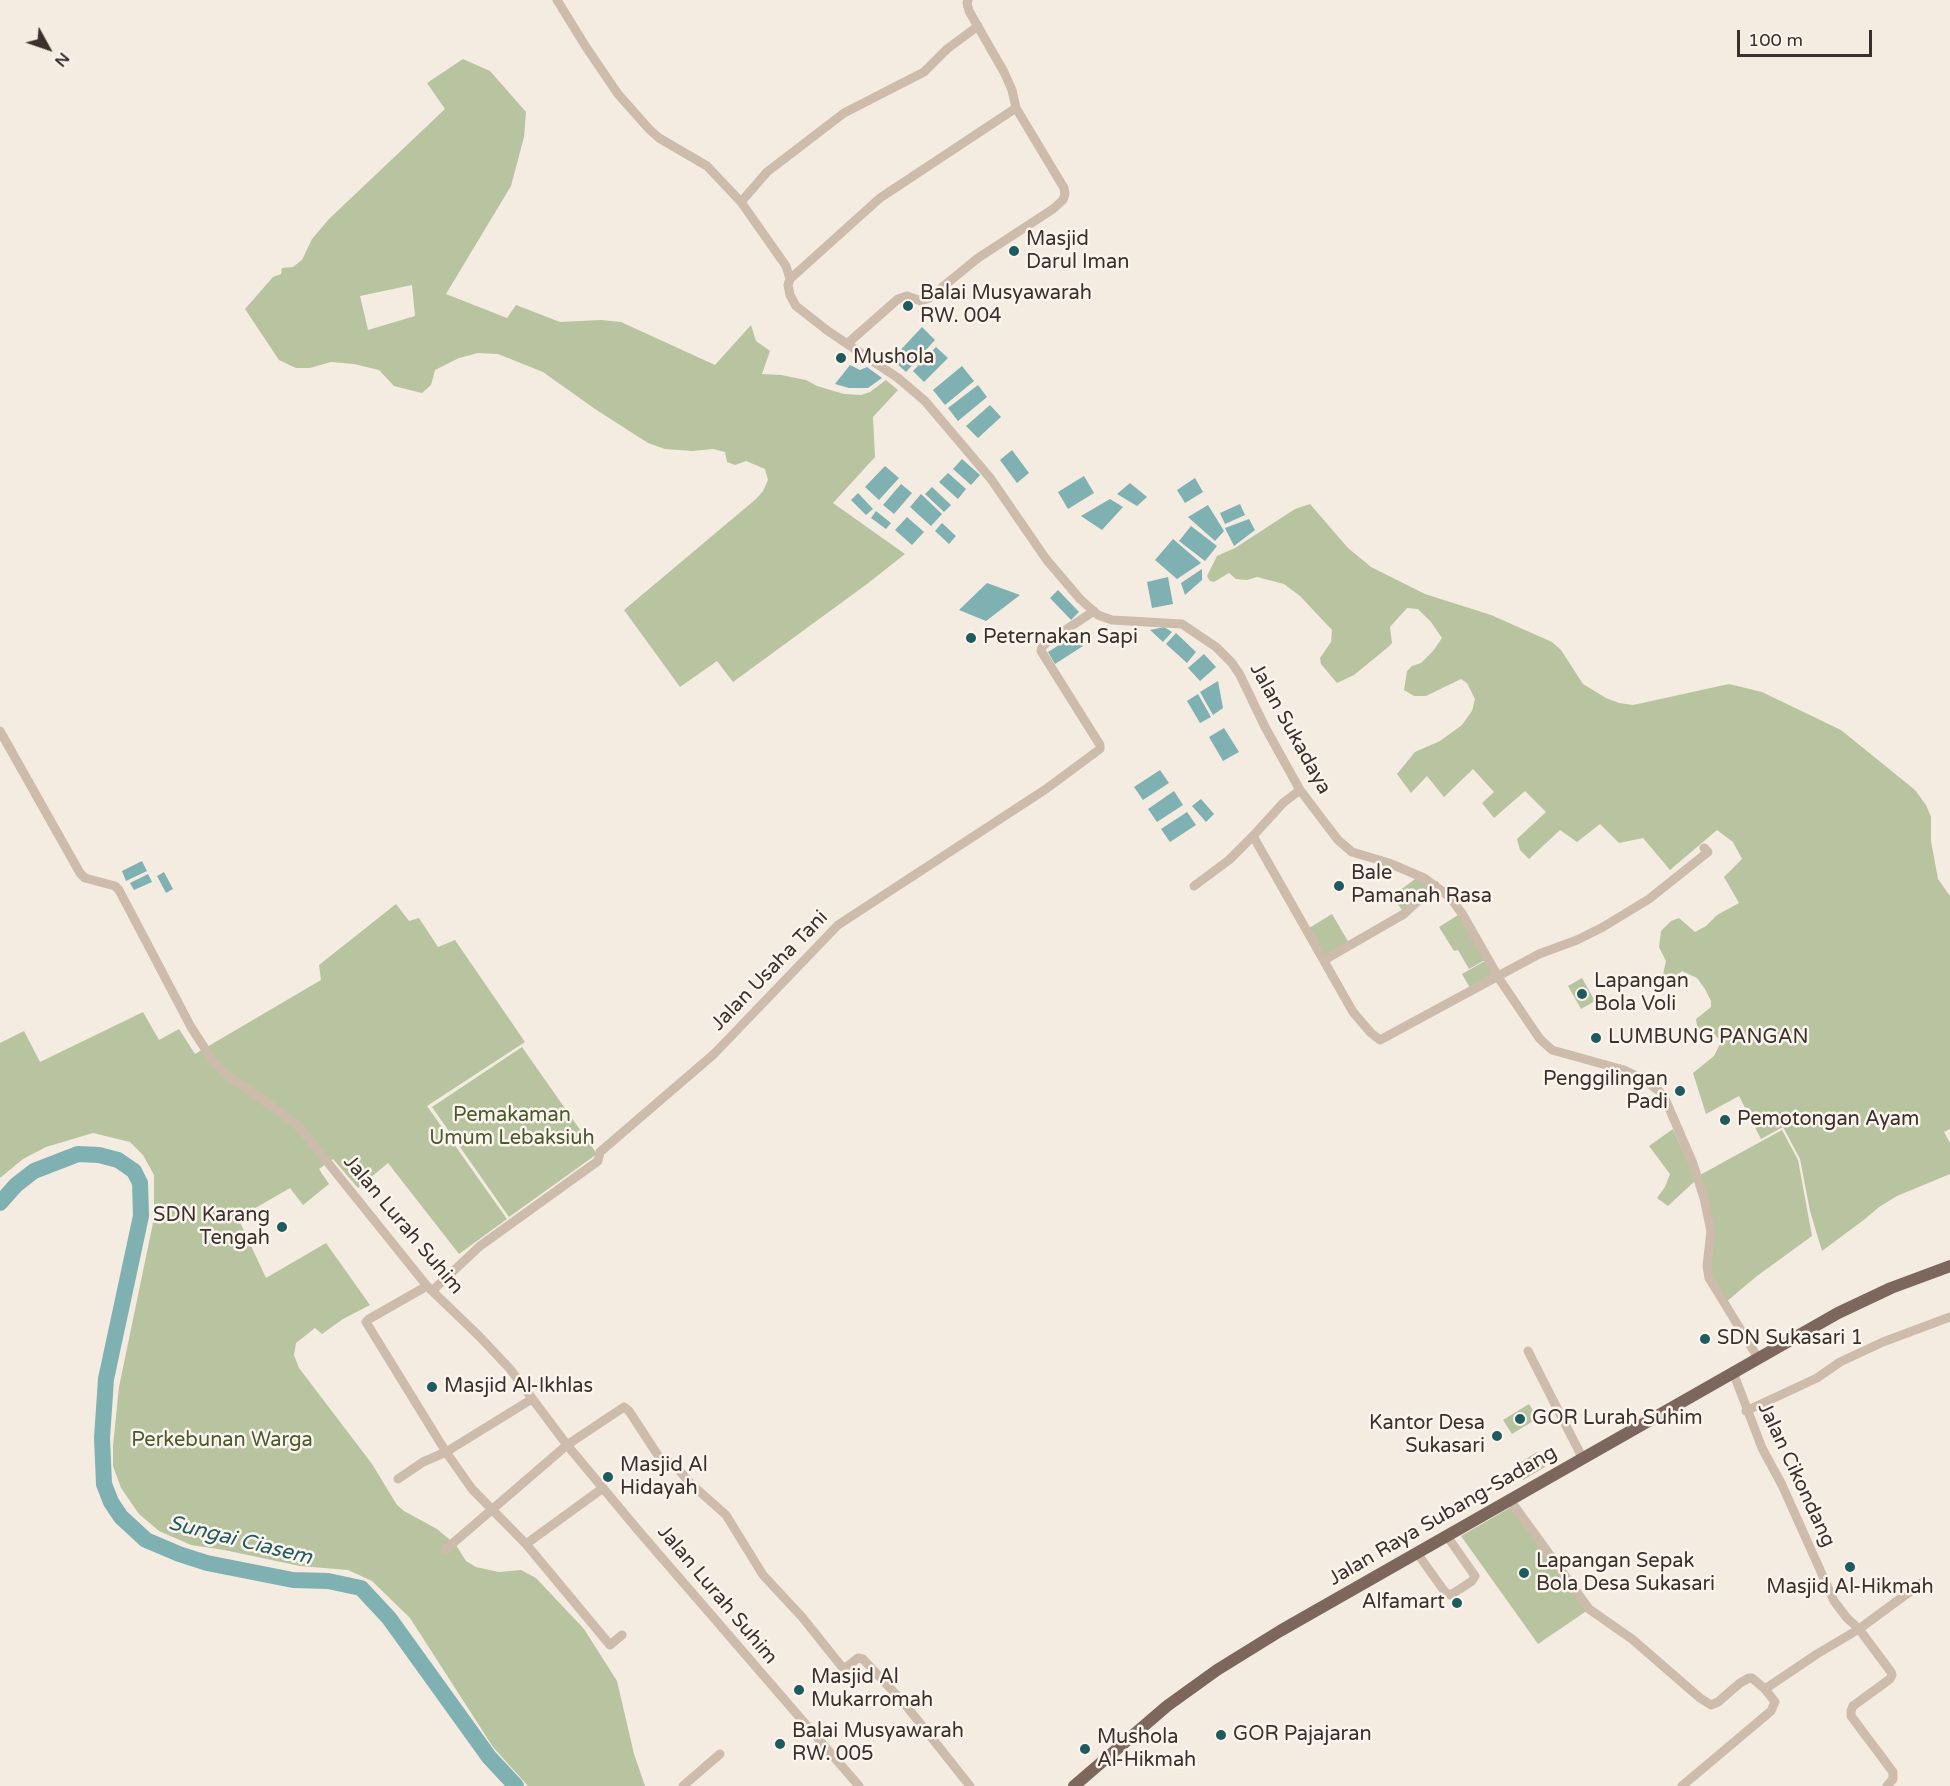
<!DOCTYPE html>
<html>
<head>
<meta charset="utf-8">
<style>
  body { margin:0 }
  #map { position:relative; width:1950px; height:1786px; overflow:hidden; background:#f4ebe1; font-family:"Varela Round",sans-serif }
  canvas { display:block }
  .north { position:absolute; left:18px; top:18px; width:60px; height:60px; -webkit-text-stroke:4px #fbf5ee; paint-order:stroke; rotate:130deg; font-size:16px; font-weight:700; line-height:24px; text-align:center; color:#3b302b }
  .north::after { content:''; display:block; margin:auto; width:21px; height:27px; background:#3b302b; clip-path:polygon(50% 0,100% 100%,50% 72%,0 100%) }
  .scale { position:absolute; left:1737px; top:30px; width:135px; height:27px; box-sizing:border-box; border:3px solid #3b302b; border-top:0; padding-left:8px; font-size:18px; line-height:21px; white-space:nowrap; color:#3b302b; -webkit-text-stroke:4px #fbf5ee; paint-order:stroke }
</style>
</head>
<body>
<div id="map">
<canvas width="1950" height="1786"></canvas>
<div class="north">N</div>
<div class="scale">100 m</div>
</div>
<script>
const ctx = document.querySelector('canvas').getContext('2d');
ctx.lineJoin = 'round';
function fillPath(path, color) { ctx.fillStyle = color; ctx.fill(path, 'evenodd'); }
const shape = rows => new Path2D(rows.map(r => 'M' + r).join(''));
function stroke(path, color, width, dash) { ctx.strokeStyle = color; ctx.lineWidth = width; ctx.lineCap = dash ? 'butt' : 'round'; ctx.setLineDash(dash || []); ctx.stroke(path); }
function drawText(font, color, halo, rows, align = 'center') {
  ctx.font = font + ' "Varela Round",sans-serif'; ctx.lineWidth = 5; ctx.setLineDash([]); ctx.textBaseline = 'middle'; ctx.strokeStyle = halo; ctx.fillStyle = color; for (const [text, x, y, turn = 0] of rows) {
    ctx.save(); ctx.translate(x, y); ctx.rotate((+turn || 0) * Math.PI / 180); ctx.textAlign = isNaN(turn) ? turn : align; if (halo) ctx.strokeText(text, 0, 0); ctx.fillText(text, 0, 0); ctx.restore();
  }
}
fillPath(shape([
  [463,59,490,71,526,112,524,137,511,186,446,294,507,318,516,305,560,322,601,320,621,322,715,365,751,325,756,341,770,351,762,374,781,375,806,380,817,386,844,394,861,395,870,392,886,380,898,390,873,417,875,457,833,503,905,554,867,584,733,682,717,661,680,687,624,610,756,499,763,491,768,480,765,469,746,461,735,465,727,462,725,452,713,449,692,451,665,449,648,443,595,409,543,372,498,354,478,353,459,358,435,370,431,385,422,393,394,386,379,370,354,364,331,362,310,368,296,368,279,360,245,309,273,277,281,274,282,268,293,267,302,260,312,239,329,219,445,109,427,83],
  [412,285,415,316,368,330,360,296],
  [1310,504,1348,548,1371,567,1425,594,1491,615,1552,642,1561,650,1583,684,1606,698,1619,703,1633,705,1729,684,1762,692,1841,730,1915,790,1926,805,1931,817,1931,841,1938,879,1950,896,1950,1129,1944,1132,1950,1143,1950,1174,1897,1196,1879,1207,1865,1219,1822,1251,1810,1211,1800,1159,1783,1127,1761,1139,1739,1096,1706,1114,1693,1073,1714,1056,1721,1042,1712,1031,1698,1032,1696,1019,1711,1007,1711,1001,1705,989,1697,978,1682,971,1675,977,1666,980,1662,979,1666,961,1659,947,1661,931,1671,921,1679,918,1695,932,1706,926,1717,915,1739,903,1724,877,1742,859,1733,842,1717,830,1670,870,1643,838,1619,843,1600,824,1577,842,1560,830,1529,859,1520,850,1517,839,1546,812,1525,791,1494,818,1482,803,1494,792,1473,769,1444,797,1427,776,1411,793,1397,774,1415,752,1440,741,1462,725,1472,711,1475,699,1467,683,1461,679,1426,696,1414,696,1404,690,1407,671,1412,666,1421,663,1433,651,1442,638,1431,622,1418,609,1407,608,1390,627,1392,643,1387,648,1354,675,1337,683,1321,664,1320,658,1331,642,1332,630,1300,596,1284,584,1257,577,1247,580,1236,579,1229,573,1214,582,1210,581,1207,576,1217,556,1235,548,1295,509],
  [1418,877,1433,886,1404,913,1392,896],
  [396,904,409,921,419,918,438,947,455,940,525,1042,427,1106,507,1219,459,1254,388,1163,358,1188,333,1159,319,1169,329,1184,303,1205,290,1188,238,1218,266,1278,326,1243,370,1305,343,1319,322,1334,315,1328,296,1343,294,1355,299,1368,372,1464,397,1505,404,1511,437,1529,456,1545,466,1561,476,1567,499,1572,521,1570,536,1578,584,1629,617,1681,634,1754,645,1786,528,1786,493,1747,410,1618,372,1581,348,1570,300,1566,224,1550,191,1545,159,1531,139,1514,121,1488,113,1466,113,1446,119,1387,154,1218,154,1175,143,1155,130,1142,93,1133,46,1147,23,1159,0,1178,0,1043,24,1031,40,1062,143,1012,159,1040,179,1029,195,1054,321,980,319,965],
  [1332,914,1349,943,1326,957,1309,928],
  [1458,915,1485,960,1469,969,1458,950,1454,951,1439,927],
  [1485,961,1493,974,1470,988,1462,974],
  [1582,978,1595,1001,1581,1009,1568,986],
  [522,1047,597,1154,509,1217,432,1107],
  [1673,1129,1696,1180,1668,1206,1657,1198,1665,1187,1670,1174,1649,1146],
  [1782,1130,1798,1160,1812,1236,1757,1276,1726,1302,1710,1275,1714,1232,1700,1175],
  [1529,1404,1538,1418,1512,1434,1503,1420],
  [1537,1452,1545,1467,1523,1480,1515,1466],
  [1511,1507,1588,1610,1538,1644,1461,1536]
]), '#b8c4a0');
fillPath(shape([
  [922,327,935,340,906,372,892,359],
  [936,347,948,358,924,382,913,371],
  [850,365,860,370,867,367,882,378,868,388,849,388,835,384],
  [962,366,974,381,945,405,933,390],
  [978,385,987,397,958,421,948,408],
  [990,405,1001,417,978,438,966,426],
  [1012,450,1029,473,1017,483,1000,460],
  [962,459,980,475,971,485,953,469],
  [885,466,899,478,879,500,865,487],
  [948,473,966,489,958,499,939,482],
  [1084,476,1094,493,1068,509,1058,492],
  [1195,478,1203,492,1185,503,1177,490],
  [1130,483,1147,497,1137,506,1117,494],
  [901,484,912,493,894,514,883,505],
  [932,487,951,505,944,512,925,494],
  [858,493,873,509,866,515,851,500],
  [921,494,942,514,931,526,910,507],
  [1110,499,1123,507,1102,530,1081,516],
  [1240,504,1245,515,1225,524,1220,513],
  [1208,505,1224,531,1215,541,1188,517],
  [876,511,891,523,886,529,871,518],
  [907,517,924,532,912,545,895,530],
  [1249,519,1255,530,1234,546,1225,528],
  [942,523,956,536,949,544,935,531],
  [1191,526,1217,546,1205,561,1179,541],
  [1173,539,1201,563,1177,579,1155,560],
  [1202,569,1202,580,1185,595,1181,583],
  [1168,577,1173,604,1152,608,1147,582],
  [987,583,1020,595,986,621,959,610],
  [1058,590,1079,612,1071,620,1050,598],
  [1164,627,1172,632,1163,642,1150,630],
  [1176,633,1196,652,1187,663,1166,644],
  [1075,635,1083,646,1055,664,1048,652],
  [1204,654,1216,667,1200,681,1188,668],
  [1218,681,1223,708,1213,715,1200,692],
  [1198,694,1211,717,1200,723,1187,701],
  [1224,728,1239,752,1223,761,1209,737],
  [1160,770,1169,783,1143,800,1134,787],
  [1174,791,1183,805,1157,822,1148,809],
  [1201,799,1214,814,1206,822,1192,806],
  [1187,812,1196,825,1170,842,1161,829],
  [142,861,147,871,126,881,122,871],
  [164,872,173,889,166,893,157,876],
  [148,874,152,882,134,890,130,883]
]), '#7fb0b2');
stroke(shape([
  [0,1203,16,1185,34,1171,78,1154,99,1155,118,1160,134,1171,140,1183,141,1216,106,1379,102,1438,104,1484,111,1502,121,1517,146,1540,179,1554,207,1563,293,1580,328,1581,361,1588,389,1618,489,1757,516,1786]
]), '#7fb0b2', 16);
stroke(shape([
  [557,0,586,47,618,94,649,129,659,138,707,166,741,202,786,266,790,279,788,285,790,295,796,306,828,331,898,378,925,401,991,479,1046,559,1080,599,1098,615,1112,620,1182,624,1216,647,1232,663,1240,675,1265,727,1300,790,1338,840,1352,852,1389,863,1424,878,1450,897,1463,915,1500,980,1529,1023,1540,1039,1552,1050,1624,1070,1643,1079,1659,1091,1666,1101,1692,1161,1704,1198,1711,1231,1707,1266,1709,1278,1758,1358],
  [968,0,967,3,969,11,1004,72,1012,90,1016,108],
  [741,202,767,172,844,113,924,72,947,49,978,26],
  [790,279,880,198,1016,108,1064,188,1065,194,1063,200,1053,209,978,258,929,298,921,301,907,296,898,299,848,343],
  [0,731,80,873,85,878,115,886,119,890,191,1027,211,1058,225,1074,280,1112,300,1128,427,1286,479,1336,510,1369,567,1445,637,1529,859,1786],
  [1253,836,1283,803,1300,790],
  [1194,886,1229,860,1253,836,1353,1012,1371,1033,1380,1040,1539,954,1577,940,1603,927,1649,899,1708,852,1704,848],
  [1324,960,1404,914,1435,885],
  [427,1286,369,1319,366,1322,446,1452,532,1399],
  [432,1291,480,1246,598,1161,600,1152,714,1054,838,925,1046,789,1100,749,1100,745,1041,651,1042,647,1046,643,1094,611],
  [1528,1351,1583,1459],
  [1733,1372,1762,1448,1782,1485,1834,1601,1847,1618,1859,1629,1891,1672,1892,1675,1890,1679,1853,1706,1851,1711,1851,1716,1893,1772,1893,1779,1887,1786],
  [1746,1411,1817,1378,1840,1362,1883,1342,1950,1317],
  [398,1479,423,1462,446,1452,472,1489,526,1544,610,1645,622,1635],
  [1510,1500,1589,1609,1632,1639,1700,1698,1711,1705,1718,1702,1740,1683,1749,1678,1752,1678,1765,1689,1817,1654,1859,1629,1923,1582],
  [526,1544,603,1488],
  [445,1550,567,1445,624,1407,629,1411,661,1460,673,1463,690,1483,726,1515,763,1575,802,1617,842,1667,845,1668,858,1658,863,1659,904,1703,970,1786],
  [1417,1553,1445,1592,1450,1595,1460,1589,1472,1581,1475,1576,1447,1536],
  [683,1786,720,1754],
  [1682,1786,1771,1711,1775,1702,1765,1689]
]), '#cdbbac', 9);
stroke(shape([
  [1074,1786,1167,1706,1217,1670,1280,1631,1838,1313,1891,1288,1950,1266]
]), '#7d675c', 12);
for (const [x, y, r, color] of [
  [1014,251,6,"#1f5a5e"],
  [908,306,6,"#1f5a5e"],
  [841,358,6,"#1f5a5e"],
  [971,638,6,"#1f5a5e"],
  [1339,886,6,"#1f5a5e"],
  [1582,994,6,"#1f5a5e"],
  [1596,1038,6,"#1f5a5e"],
  [1680,1091,6,"#1f5a5e"],
  [1725,1120,6,"#1f5a5e"],
  [282,1227,6,"#1f5a5e"],
  [1705,1339,6,"#1f5a5e"],
  [432,1387,6,"#1f5a5e"],
  [1520,1419,6,"#1f5a5e"],
  [1497,1436,6,"#1f5a5e"],
  [608,1477,6,"#1f5a5e"],
  [1850,1567,6,"#1f5a5e"],
  [1524,1573,6,"#1f5a5e"],
  [1457,1603,6,"#1f5a5e"],
  [799,1690,6,"#1f5a5e"],
  [1221,1735,6,"#1f5a5e"],
  [780,1744,6,"#1f5a5e"],
  [1085,1749,6,"#1f5a5e"]
]) { const dot = new Path2D(); dot.arc(x, y, r, 0, 2 * Math.PI); ctx.fillStyle = color; ctx.fill(dot); stroke(dot, '#fbf5ee', 2); }
drawText('20px', '#3b302b', '#fbf5ee', [
  ["Masjid",1026,240],
  ["Darul Iman",1026,263],
  ["Balai Musyawarah",920,294],
  ["RW. 004",920,317],
  ["Mushola",853,358],
  ["Peternakan Sapi",983,638],
  ["Bale",1351,874],
  ["Pamanah Rasa",1351,897],
  ["Lapangan",1594,982],
  ["Bola Voli",1594,1005],
  ["LUMBUNG PANGAN",1608,1038],
  ["Penggilingan",1668,1080,"right"],
  ["Padi",1668,1103,"right"],
  ["Pemotongan Ayam",1737,1120],
  ["SDN Karang",270,1216,"right"],
  ["Tengah",270,1239,"right"],
  ["SDN Sukasari 1",1717,1339],
  ["Masjid Al-Ikhlas",444,1387],
  ["GOR Lurah Suhim",1532,1419],
  ["Kantor Desa",1485,1424,"right"],
  ["Sukasari",1485,1447,"right"],
  ["Masjid Al",620,1466],
  ["Hidayah",620,1489],
  ["Lapangan Sepak",1536,1562],
  ["Bola Desa Sukasari",1536,1585],
  ["Masjid Al-Hikmah",1850,1588,"center"],
  ["Alfamart",1445,1603,"right"],
  ["Masjid Al",811,1678],
  ["Mukarromah",811,1701],
  ["Balai Musyawarah",792,1732],
  ["RW. 005",792,1755],
  ["GOR Pajajaran",1233,1735],
  ["Mushola",1097,1738],
  ["Al-Hikmah",1097,1761]
], 'left');
drawText('20px', '#3b302b', '#fbf5ee', [
  ["Jalan Sukadaya",1290,729,61],
  ["Jalan Usaha Tani",770,971,-46],
  ["Jalan Lurah Suhim",403,1225,50],
  ["Jalan Cikondang",1796,1475,65],
  ["Jalan Raya Subang-Sadang",1443,1516,-30],
  ["Jalan Lurah Suhim",717,1595,50]
]);
drawText('20px', '#4a5a2e', '#fbf5ee', [
  ["Pemakaman",512,1116],
  ["Umum Lebaksiuh",512,1139],
  ["Perkebunan Warga",222,1441]
]);
drawText('italic 21px', '#1f5a5e', '#fbf5ee', [
  ["Sungai Ciasem",240,1541,14]
]);
</script>
</body>
</html>
